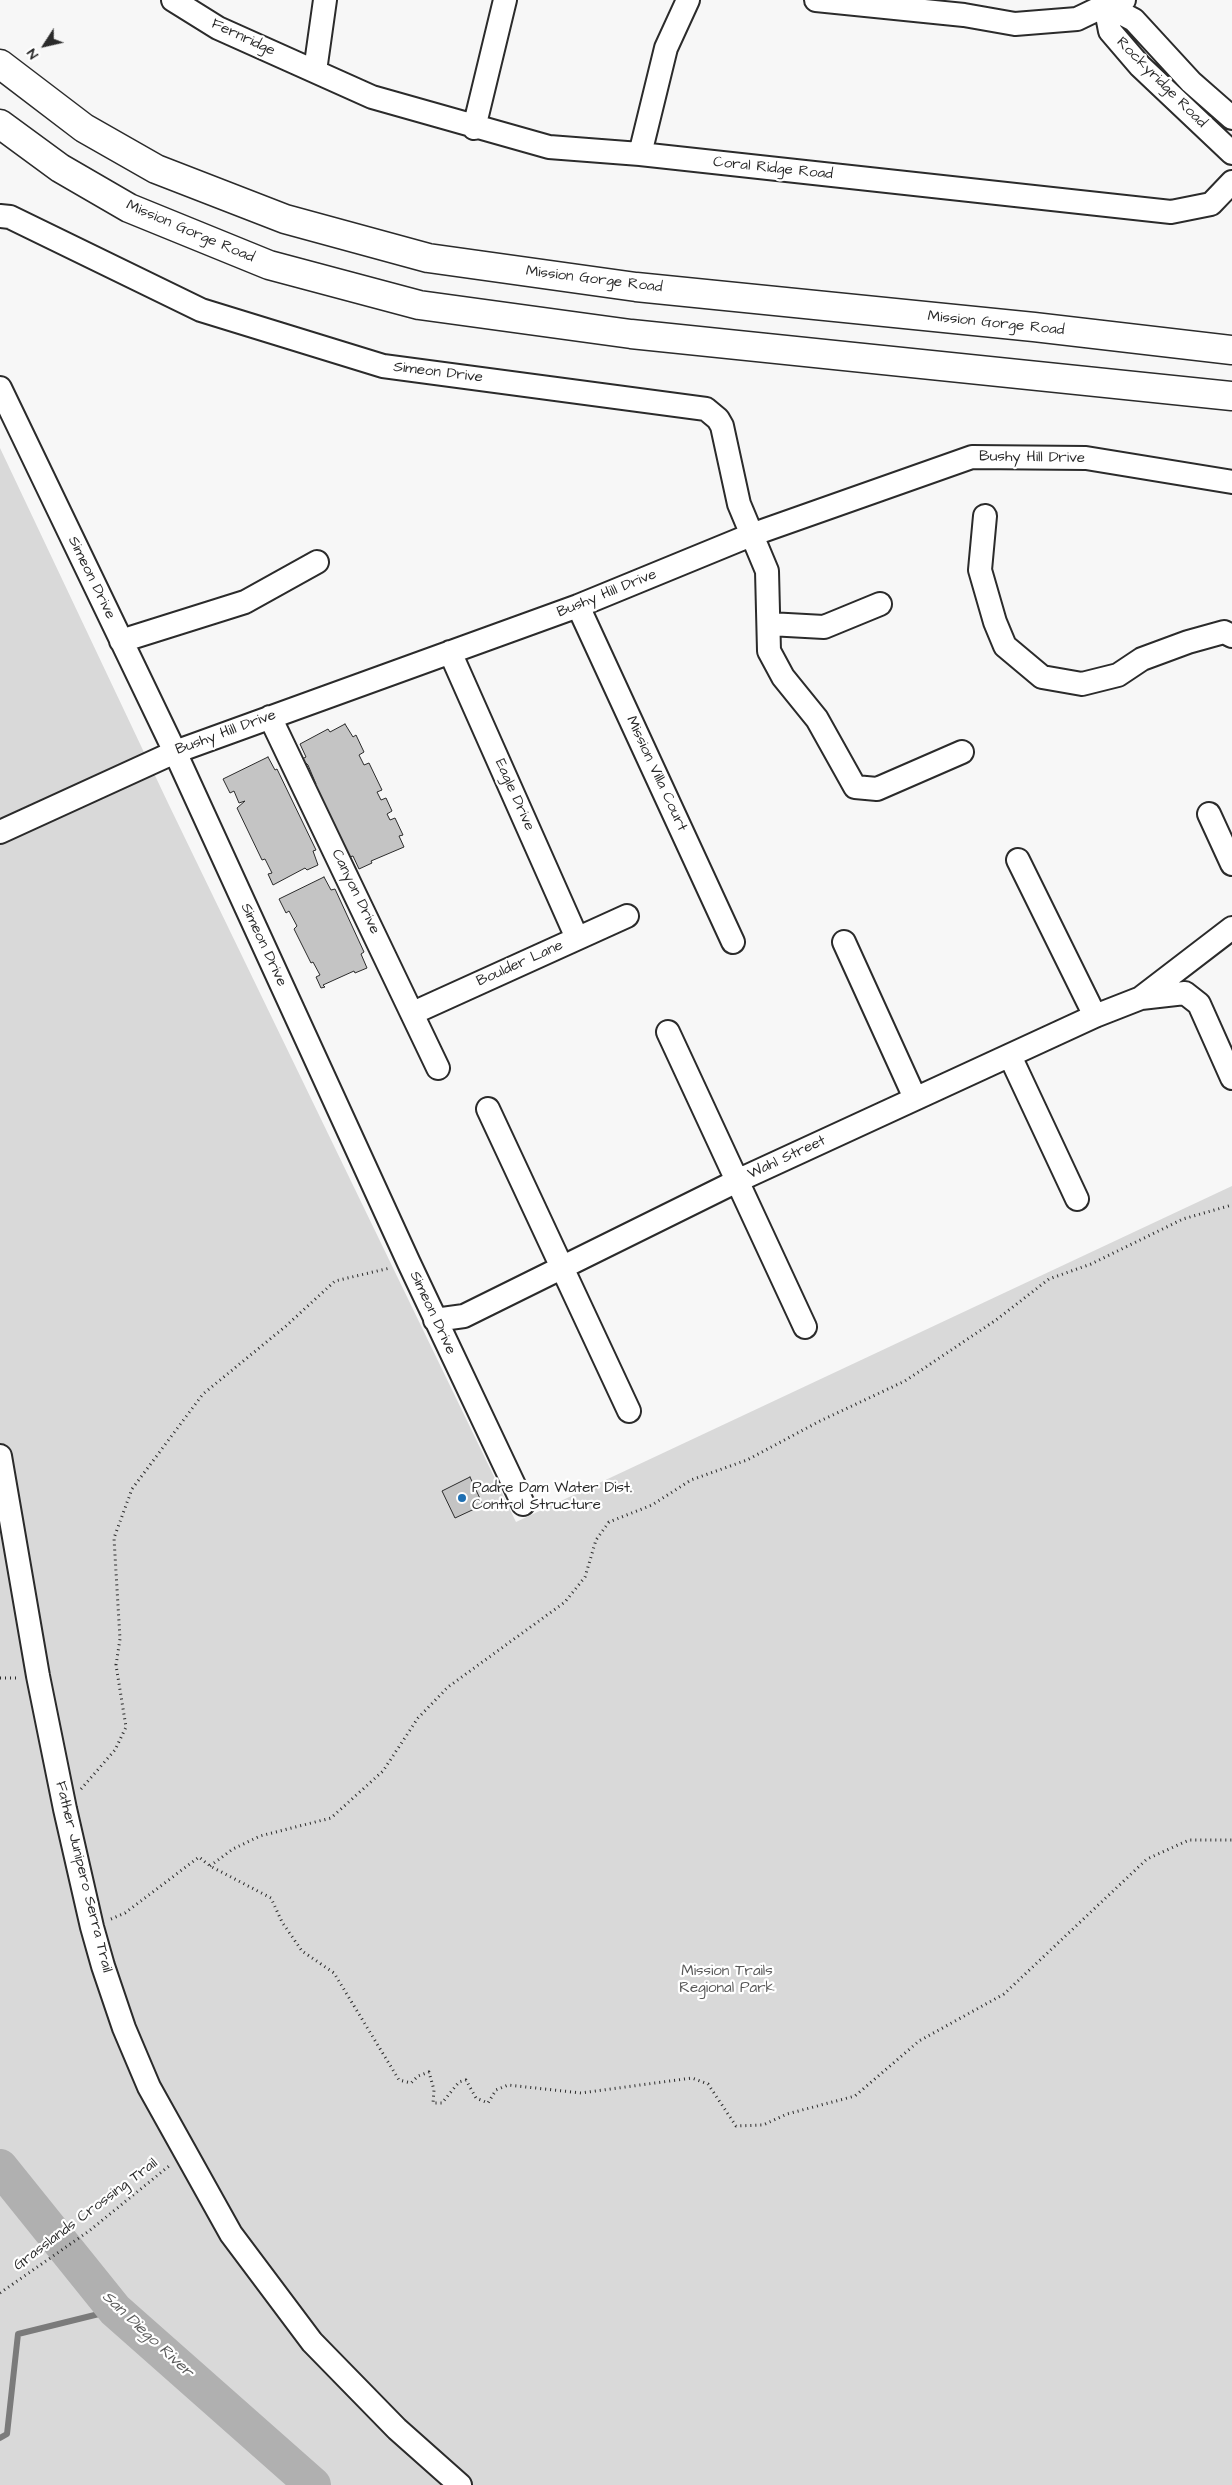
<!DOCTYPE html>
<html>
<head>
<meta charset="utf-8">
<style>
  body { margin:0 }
  #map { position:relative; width:1232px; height:2485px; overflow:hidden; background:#f7f7f7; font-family:"Architects Daughter",sans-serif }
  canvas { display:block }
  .north { position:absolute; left:20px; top:20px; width:50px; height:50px; -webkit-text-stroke:4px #fff; paint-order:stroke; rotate:235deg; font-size:14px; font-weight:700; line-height:20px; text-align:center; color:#2b2b2b }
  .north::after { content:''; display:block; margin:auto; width:18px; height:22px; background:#2b2b2b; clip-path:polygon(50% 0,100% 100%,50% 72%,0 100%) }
</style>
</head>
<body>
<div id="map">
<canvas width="1232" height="2485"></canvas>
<div class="north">N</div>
</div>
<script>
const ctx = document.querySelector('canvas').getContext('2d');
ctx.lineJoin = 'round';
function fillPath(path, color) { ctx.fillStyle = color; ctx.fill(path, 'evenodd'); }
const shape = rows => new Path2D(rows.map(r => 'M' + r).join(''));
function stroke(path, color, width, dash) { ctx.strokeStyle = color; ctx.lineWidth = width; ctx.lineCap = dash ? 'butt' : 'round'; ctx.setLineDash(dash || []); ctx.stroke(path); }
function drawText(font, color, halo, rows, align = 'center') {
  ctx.font = font + ' "Architects Daughter",sans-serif'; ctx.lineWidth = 4.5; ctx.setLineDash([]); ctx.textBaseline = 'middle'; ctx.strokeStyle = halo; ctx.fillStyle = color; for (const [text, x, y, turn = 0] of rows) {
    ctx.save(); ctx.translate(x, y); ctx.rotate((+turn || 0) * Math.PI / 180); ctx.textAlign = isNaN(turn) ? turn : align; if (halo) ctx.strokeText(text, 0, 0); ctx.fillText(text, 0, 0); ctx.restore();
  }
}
fillPath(shape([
  [0,448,168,803,516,1522,1232,1186,1232,2485,0,2485]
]), '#d9d9d9');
stroke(shape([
  [0,2438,7,2434,18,2334,115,2310]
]), '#7b7b7b', 6);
stroke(shape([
  [0,2167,115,2310,313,2485]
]), '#b0b0b0', 36);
const building = shape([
  [345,724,353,737,356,735,364,752,359,755,364,765,369,763,382,790,377,792,381,800,386,798,392,811,387,814,390,820,395,818,403,835,399,836,404,847,371,861,372,863,359,869,353,856,349,857,314,785,316,784,308,765,302,759,306,757,300,744,328,729,330,732,345,724],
  [268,757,275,770,277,769,316,850,313,851,318,865,307,870,305,868,273,885,268,874,272,873,265,859,262,860,237,808,245,801,239,803,234,791,230,793,223,779,268,757],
  [324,877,331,890,335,889,364,952,361,954,367,968,355,973,354,971,323,985,325,987,321,988,316,977,320,975,313,962,311,963,294,929,297,926,289,911,286,913,279,899,324,877],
  [470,1477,483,1505,455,1518,442,1491,470,1477]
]);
fillPath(building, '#c4c4c4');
stroke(building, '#2b2b2b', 1);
const minor = shape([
  [173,0,218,28,372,97,549,147,640,154,1171,212,1211,204,1232,182],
  [816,0,964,15,1015,24,1077,19,1106,5,1124,0],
  [1104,0,1110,31,1140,66,1232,153],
  [1106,5,1134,20,1191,82,1232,118],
  [315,71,325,0],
  [474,128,505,0],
  [640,154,666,48,688,0],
  [0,216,10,217,201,310,383,366,706,409,718,419,722,426,739,504,767,571,769,651,783,677,817,719,855,787,877,789,962,752],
  [0,388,175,752,409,1263,523,1504],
  [985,516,980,570,995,622,1005,646,1042,677,1082,684,1118,675,1142,659,1188,642,1224,632,1232,636],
  [578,606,733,942],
  [769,624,824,627,880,604],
  [121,641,245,602,317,562],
  [450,652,577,938],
  [270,717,438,1068],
  [1209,814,1232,864],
  [0,832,175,752,578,606,751,535,972,457,1086,458,1232,482],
  [1018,860,1095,1016],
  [844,942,915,1098],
  [1142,997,1232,928],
  [413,1013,627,916],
  [668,1032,805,1327],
  [1010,1056,1077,1199],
  [488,1109,629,1411],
  [435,1320,464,1316,739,1180,1095,1016,1141,998,1185,993,1199,1004,1232,1078],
  [0,1456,38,1676,65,1809,92,1927,103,1966,124,2028,149,2087,231,2234,312,2342,397,2429,460,2485]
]);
const major = shape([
  [0,64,84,128,156,169,285,219,428,258,636,287,1034,327,1232,350],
  [0,124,60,168,129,208,269,265,419,305,631,334,1232,396]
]);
stroke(minor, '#2b2b2b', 26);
stroke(major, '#2b2b2b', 31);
stroke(shape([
  [0,1678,18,1678],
  [81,1789,115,1750,126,1727,116,1665,120,1639,114,1538,132,1489,203,1394,286,1326,335,1281,390,1268],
  [210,1866,233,1849,260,1836,331,1818,383,1771,418,1718,448,1687,565,1602,585,1577,596,1540,609,1522,652,1505,691,1480,747,1460,820,1421,905,1381,996,1320,1049,1279,1091,1264,1183,1219,1232,1205],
  [111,1919,125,1913,199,1857,210,1866,271,1898,282,1922,302,1951,334,1973,399,2080,411,2083,418,2076,429,2072,434,2090,433,2103,442,2103,459,2082,466,2080,476,2098,488,2103,496,2090,508,2085,581,2093,692,2078,708,2084,736,2126,763,2125,787,2114,855,2096,919,2041,1004,1994,1147,1859,1189,1840,1232,1840],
  [0,2293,89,2231,169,2166]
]), '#2b2b2b', 3, [1, 4]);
stroke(minor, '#fff', 22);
stroke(major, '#fff', 28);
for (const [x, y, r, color] of [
  [462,1498,5,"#1f6fb2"]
]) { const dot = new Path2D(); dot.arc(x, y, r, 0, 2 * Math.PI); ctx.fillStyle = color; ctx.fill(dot); stroke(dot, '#fff', 2); }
drawText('15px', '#2b2b2b', '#fff', [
  ["Fernridge",243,38,25],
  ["Rockyridge Road",1161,83,45],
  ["Coral Ridge Road",773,169,6],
  ["Mission Gorge Road",190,232,23],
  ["Mission Gorge Road",594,280,7],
  ["Mission Gorge Road",996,324,6],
  ["Simeon Drive",438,373,7],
  ["Bushy Hill Drive",1032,458,1],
  ["Simeon Drive",91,578,64],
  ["Bushy Hill Drive",607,594,-22],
  ["Bushy Hill Drive",226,733,-20],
  ["Mission Villa Court",656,774,65],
  ["Eagle Drive",514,795,66],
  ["Canyon Drive",355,892,64],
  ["Simeon Drive",263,945,65],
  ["Boulder Lane",520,964,-24],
  ["Wahl Street",787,1158,-25],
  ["Simeon Drive",432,1313,65],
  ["Father Junipero Serra Trail",83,1877,76],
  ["Grasslands Crossing Trail",86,2215,-37]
]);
drawText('15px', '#2b2b2b', '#fff', [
  ["Padre Dam Water Dist.",472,1489],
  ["Control Structure",472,1506]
], 'left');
drawText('15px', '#565656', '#fff', [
  ["Mission Trails",727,1972],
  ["Regional Park",727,1989]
]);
drawText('italic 16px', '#5a5a5a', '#fff', [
  ["San Diego River",147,2335,43]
]);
</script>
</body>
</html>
